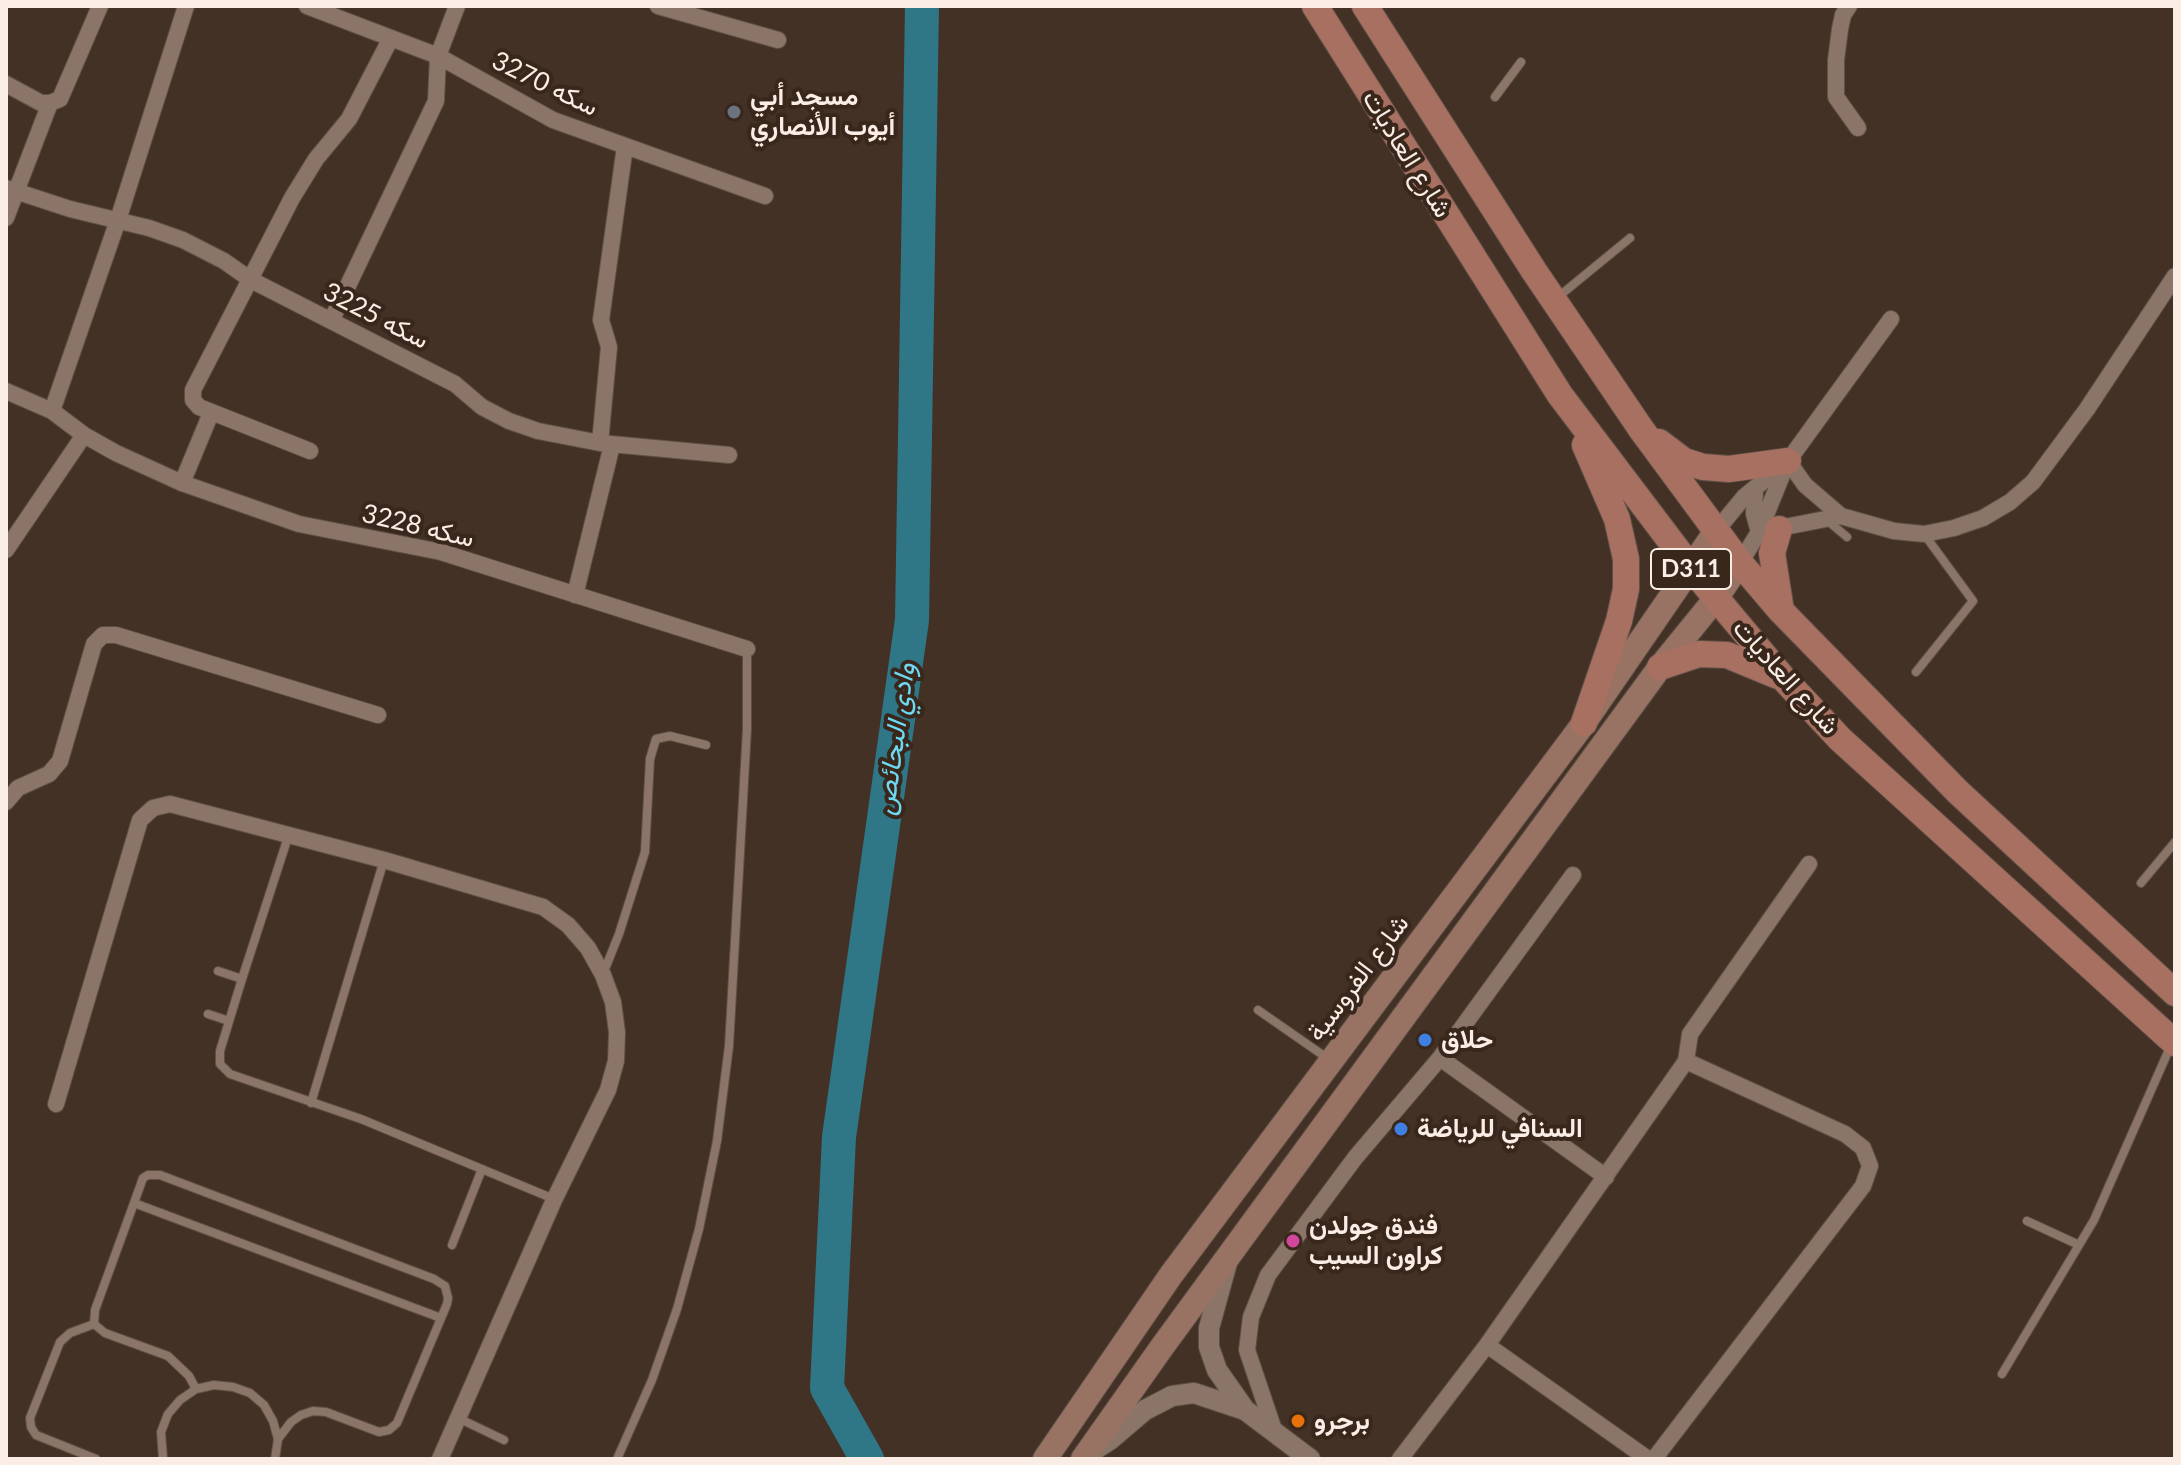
<!DOCTYPE html>
<html>
<head>
<meta charset="utf-8">
<style>
  body { margin:0 }
  #map { position:relative; width:2181px; height:1465px; overflow:hidden; background:#433126; font-family:Lato,sans-serif }
  canvas { display:block }
  .frame { position:absolute; inset:0; border:8px solid #f9ede6; pointer-events:none }
</style>
</head>
<body>
<div id="map">
<canvas width="2181" height="1465"></canvas>
<div class="frame"></div>
</div>
<script>
const ctx = document.querySelector('canvas').getContext('2d');
ctx.lineJoin = 'round';
const shape = rows => new Path2D(rows.map(r => 'M' + r).join(''));
function stroke(path, color, width, dash) { ctx.strokeStyle = color; ctx.lineWidth = width; ctx.lineCap = dash ? 'butt' : 'round'; ctx.setLineDash(dash || []); ctx.stroke(path); }
function drawText(font, color, halo, rows, align = 'center') {
  ctx.font = font + ' Lato,Vazirmatn,sans-serif'; ctx.lineWidth = 8; ctx.setLineDash([]); ctx.textBaseline = 'middle'; ctx.strokeStyle = halo; ctx.fillStyle = color; for (const [text, x, y, turn = 0] of rows) {
    ctx.save(); ctx.translate(x, y); ctx.rotate((+turn || 0) * Math.PI / 180); ctx.textAlign = isNaN(turn) ? turn : align; if (halo) ctx.strokeText(text, 0, 0); ctx.fillText(text, 0, 0); ctx.restore();
  }
}
stroke(shape([
  [867,1459,827,1388,839,1137,912,620,922,6]
]), '#2f7787', 34);
const service = shape([
  [1495,97,1521,62],
  [1558,297,1630,238],
  [1828,521,1847,537],
  [1916,672,1973,601,1924,534],
  [289,834,242,979,220,1051,220,1064,230,1074,361,1119,554,1199],
  [2141,883,2175,842],
  [218,971,242,979],
  [603,974,619,934,645,852,650,759,656,739,670,736,706,745],
  [1258,1010,1327,1058],
  [208,1014,229,1021],
  [311,1103,384,860],
  [134,1203,441,1318],
  [2027,1221,2079,1245],
  [452,1245,482,1169],
  [94,1324,70,1333,60,1342,30,1418,31,1427,36,1435,96,1459],
  [2002,1374,2094,1220,2171,1045],
  [196,1389,189,1376,168,1356,105,1333,94,1324,95,1310,134,1203,143,1178,148,1175,160,1175,434,1279,445,1286,448,1298,447,1304,397,1423,389,1430,379,1432,326,1412,313,1411,301,1415,291,1422,278,1439],
  [458,1418,504,1440],
  [163,1459,161,1432,168,1414,180,1400,196,1389,214,1385,233,1387,250,1393,264,1405,273,1421,278,1439,275,1459],
  [617,1459,652,1380,677,1309,699,1229,717,1141,729,1046,747,729,747,649]
]);
const minor = shape([
  [307,6,438,56,553,120,765,196],
  [658,6,778,40],
  [1849,6,1843,15,1840,29,1836,60,1836,97,1858,128],
  [6,84,41,103,50,103,60,99,100,6],
  [6,188,70,209,149,228,183,240,224,261,251,280,455,384,482,407,509,421,538,431,600,443,729,455],
  [6,218,50,103],
  [332,319,436,101,438,56,457,6],
  [6,391,52,411,84,435,116,453,182,483,299,524,441,552,747,649],
  [52,411,118,220,186,6],
  [600,443,609,347,601,320,625,146],
  [310,451,199,407,193,400,193,390,292,198,316,159,349,119,391,38],
  [1788,461,1805,485,1841,516],
  [182,483,211,413],
  [1755,488,1754,514,1759,532,1841,516,1894,531,1924,534,1954,528,1983,518,2010,502,2033,482,2087,409,2175,276],
  [1716,531,1744,497,1788,461,1891,319],
  [6,550,84,435],
  [1740,563,1759,532,1787,463],
  [575,595,612,445],
  [6,802,18,788,49,774,60,761,94,644,103,635,116,635,378,715],
  [1440,1058,1606,1177],
  [56,1104,140,820,153,808,170,804,384,860,543,907,568,925,588,948,603,975,613,1002,617,1032,616,1061,608,1090,554,1200,440,1459],
  [1487,1345,1648,1459],
  [1275,1433,1247,1350,1251,1317,1268,1275,1355,1158,1440,1058,1573,875],
  [1400,1459,1487,1345,1686,1061,1690,1034,1809,864],
  [1654,1459,1863,1186,1870,1166,1863,1148,1845,1134,1686,1061]
]);
const tertiary = shape([
  [1228,1259,1209,1328,1209,1347,1217,1370,1245,1410],
  [1091,1452,1111,1439,1145,1410,1172,1396,1194,1393,1245,1410,1310,1459]
]);
const secondary = shape([
  [1045,1459,1171,1275,1584,723,1716,531],
  [1083,1459,1162,1347,1660,667,1717,597,1740,563]
]);
const primary = shape([
  [1315,6,1560,395,1691,568,1783,678,1840,739,2175,1043],
  [1365,6,1534,271,1641,429,1740,563,1781,611,1958,792,2175,993],
  [1659,442,1684,461,1703,467,1729,469,1788,461],
  [1779,529,1772,553,1781,611],
  [1660,667,1699,654,1727,655,1778,676],
  [1584,723,1619,621,1626,589,1626,559,1617,519,1585,445]
]);
stroke(service, '#5f4f46', 10);
stroke(minor, '#5f4f46', 18);
stroke(tertiary, '#5f4f46', 22);
stroke(secondary, '#5f4f46', 26);
stroke(primary, '#5f4f46', 28);
stroke(service, '#8a7568', 8);
stroke(minor, '#8a7568', 16);
stroke(tertiary, '#8a7568', 20);
stroke(secondary, '#987364', 24);
stroke(primary, '#a77061', 26);
for (const [x, y, r, color] of [
  [734,112,8,"#6b7280"],
  [1425,1040,8,"#3f7fe0"],
  [1401,1129,8,"#3f7fe0"],
  [1293,1241,8,"#d1479c"],
  [1298,1421,8,"#e8710a"]
]) { const dot = new Path2D(); dot.arc(x, y, r, 0, 2 * Math.PI); ctx.fillStyle = color; ctx.fill(dot); stroke(dot, '#39271c', 3); }
for (const [x, y, w] of [
  [1691,569,80]
]) { const box = new Path2D(); box.roundRect(x - w / 2, y - 20, w, 40, 6); ctx.fillStyle = '#39271c'; ctx.fill(box); stroke(box, '#f9ede6', 2); }
drawText('bold 24px', '#f9ede6', null, [
  ["D311",1691,569]
]);
drawText('26px', '#f9ede6', '#39271c', [
  ["سكه 3270",545,84,26],
  ["شارع العاديات",1407,154,58],
  ["سكه 3225",376,316,27],
  ["سكه 3228",418,526,13],
  ["شارع العاديات",1786,677,48],
  ["شارع الفروسية",1358,978,-53]
]);
drawText('bold 26px', '#f9ede6', '#39271c', [
  ["مسجد أبي",750,97],
  ["أيوب الأنصاري",750,127],
  ["حلاق",1441,1040],
  ["السنافي للرياضة",1417,1129],
  ["فندق جولدن",1309,1226],
  ["كراون السيب",1309,1256],
  ["برجرو",1314,1421]
], 'left');
drawText('italic 28px', '#6ed9f3', '#39271c', [
  ["وادي البحائص",895,739,-82]
]);
</script>
</body>
</html>
